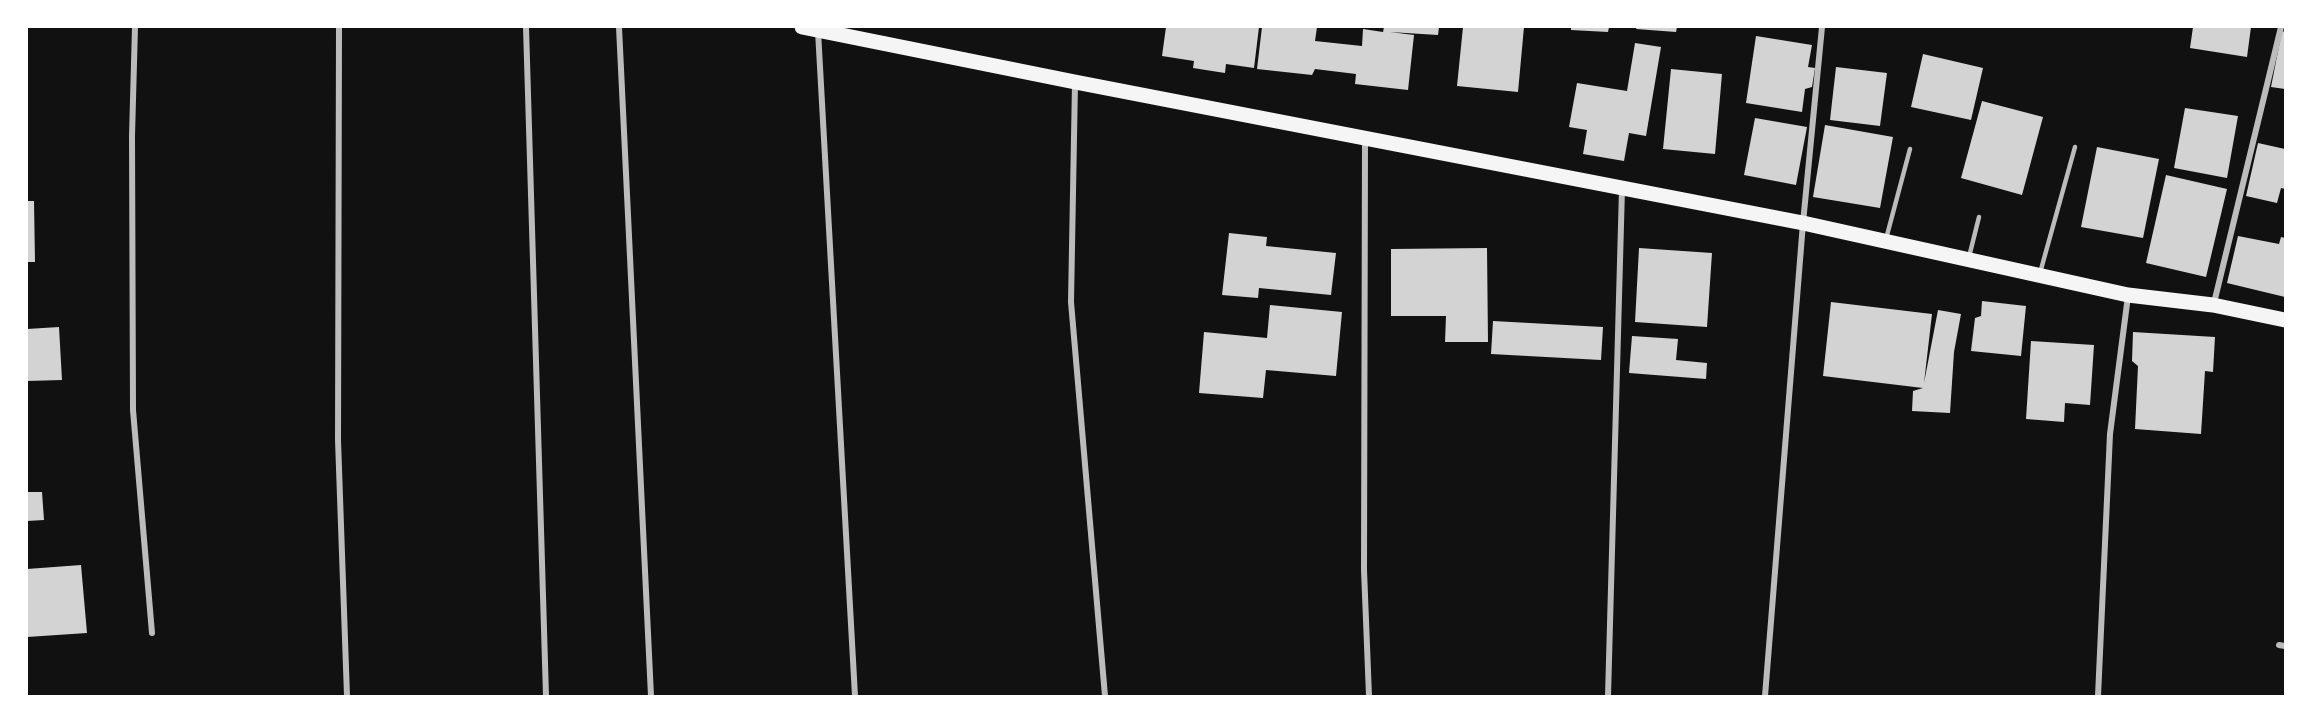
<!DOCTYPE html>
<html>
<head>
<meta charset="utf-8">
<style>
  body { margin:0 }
  #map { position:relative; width:2312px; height:723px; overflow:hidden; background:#111; font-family:"Fira Sans",sans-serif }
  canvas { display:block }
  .frame { position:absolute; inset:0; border:28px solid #fff; pointer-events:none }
</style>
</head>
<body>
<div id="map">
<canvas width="2312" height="723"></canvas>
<div class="frame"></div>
</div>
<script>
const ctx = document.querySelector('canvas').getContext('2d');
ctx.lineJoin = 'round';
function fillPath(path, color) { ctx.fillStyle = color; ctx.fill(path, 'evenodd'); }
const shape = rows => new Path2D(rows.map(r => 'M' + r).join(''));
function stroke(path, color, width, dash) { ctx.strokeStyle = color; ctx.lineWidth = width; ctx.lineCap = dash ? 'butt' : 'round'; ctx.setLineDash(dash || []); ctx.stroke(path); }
fillPath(shape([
  [1166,27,1259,27,1254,68,1226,64,1225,73,1193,68,1194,61,1162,56],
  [1262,27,1317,27,1315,41,1362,46,1363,29,1383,32,1384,27,1439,27,1438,35,1390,32,1414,35,1408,90,1355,84,1356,74,1315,69,1312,75,1257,69],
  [1463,27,1524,27,1518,92,1457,86],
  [1571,27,1609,27,1608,32,1571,30],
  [1637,27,1677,27,1676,32,1636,29],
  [2193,27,2251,27,2247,57,2190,48],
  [2282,31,2285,32,2285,89,2271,87],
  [1756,36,1812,45,1808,67,1815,68,1812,87,1805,89,1802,112,1746,103],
  [1635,43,1661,47,1646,136,1629,133,1624,161,1583,154,1587,130,1569,127,1577,83,1627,91],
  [1923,54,1983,68,1971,120,1911,107],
  [1836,67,1887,73,1880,126,1830,120],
  [1671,69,1722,74,1715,154,1663,149],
  [1982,101,2043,117,2022,195,1961,178],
  [2185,108,2238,116,2227,178,2174,168],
  [1755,118,1807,127,1796,185,1744,175],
  [1825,125,1893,137,1880,208,1813,197],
  [2258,143,2285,149,2285,189,2281,188,2277,203,2246,196],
  [2097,147,2159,159,2143,238,2081,227],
  [2166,175,2227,189,2206,277,2146,263],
  [27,201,34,201,35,262,27,262],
  [1229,233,1267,237,1266,246,1336,253,1331,295,1259,288,1258,298,1222,295],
  [2238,236,2279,244,2281,237,2285,238,2285,297,2227,283],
  [1487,248,1488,342,1445,342,1446,316,1391,316,1391,249],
  [1639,248,1712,253,1707,327,1635,322],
  [1982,301,2026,306,2021,356,1971,351,1975,318,1981,316],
  [1831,302,1932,314,1924,383,1938,310,1961,314,1954,352,1950,413,1912,411,1913,391,1923,388,1823,376],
  [1270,305,1342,312,1336,376,1266,370,1263,398,1199,393,1204,332,1267,338],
  [1493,321,1603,327,1601,360,1491,354],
  [59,327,62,380,27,381,27,329],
  [2133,332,2215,337,2213,372,2205,371,2201,434,2135,429,2138,366,2132,361],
  [1632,336,1678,339,1676,360,1707,363,1706,379,1629,373],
  [2031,341,2094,345,2090,405,2065,403,2064,422,2026,419],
  [27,492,42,492,44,520,27,521],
  [81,565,87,633,27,637,27,569]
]), '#d3d3d3');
stroke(shape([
  [1886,239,1910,149],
  [1969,257,1979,217],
  [2040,273,2075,147]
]), '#bcbcbc', 4.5);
stroke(shape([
  [135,27,132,136,133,410,152,633],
  [339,27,338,440,347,696],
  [526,27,546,696],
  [619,27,651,696],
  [818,31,855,696],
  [1075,83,1071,302,1105,696],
  [1365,139,1364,570,1369,696],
  [2214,303,2281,27],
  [2279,645,2285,646],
  [1608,696,1622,189],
  [1765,696,1803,223,1822,27],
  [2098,696,2110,434,2128,296]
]), '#bcbcbc', 6);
stroke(shape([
  [802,27,1075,82,1803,223,2128,295,2213,305,2285,320]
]), '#f5f5f5', 15);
</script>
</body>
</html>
